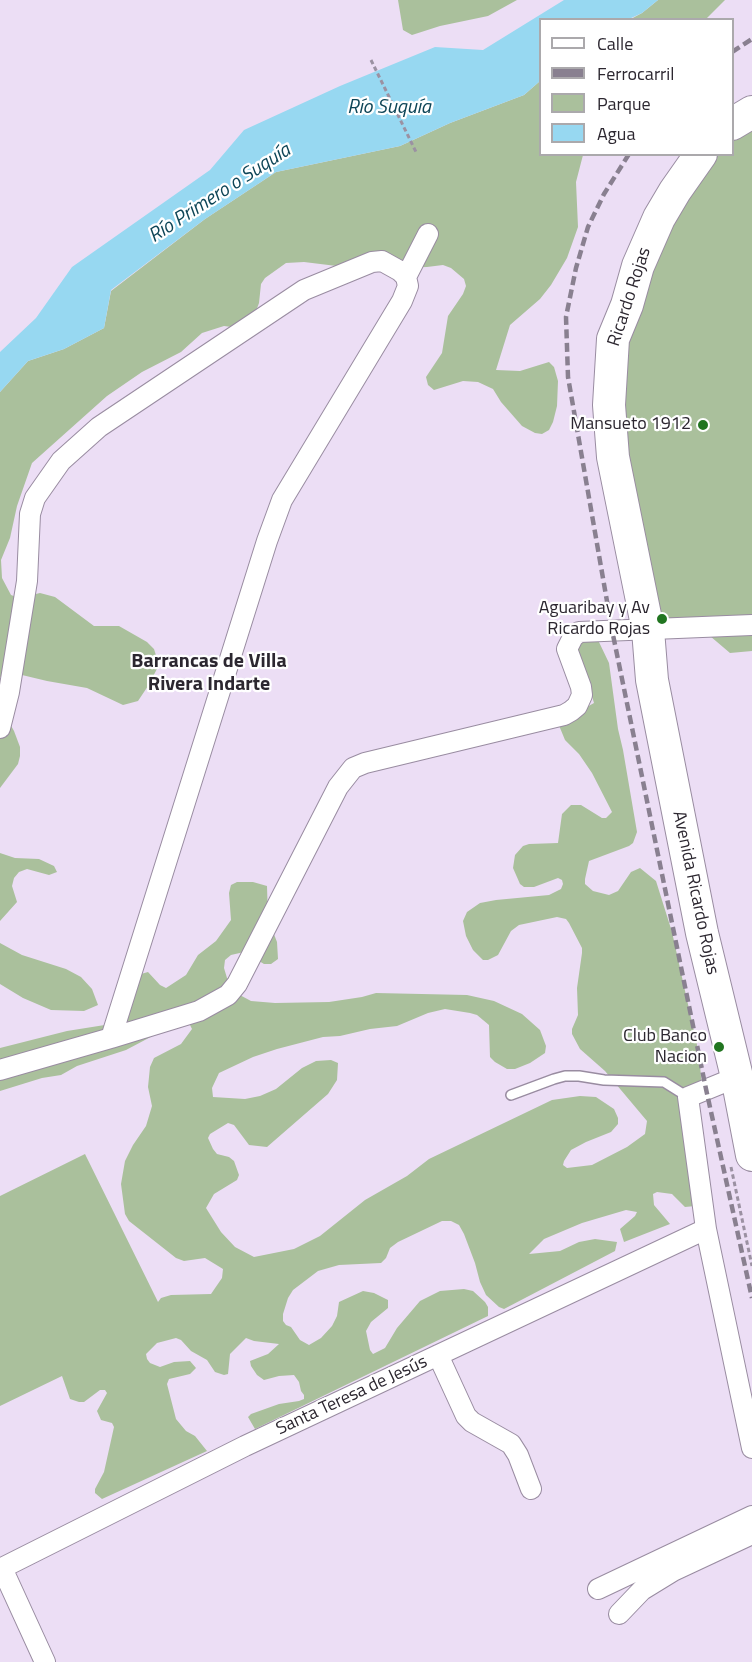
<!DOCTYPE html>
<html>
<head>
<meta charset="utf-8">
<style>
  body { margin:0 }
  #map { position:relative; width:752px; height:1662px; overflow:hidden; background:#ecdef5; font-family:"Titillium Web",sans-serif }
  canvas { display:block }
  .legend { position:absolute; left:539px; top:18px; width:195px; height:138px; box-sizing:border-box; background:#fff; border:2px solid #aba9ac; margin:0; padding:8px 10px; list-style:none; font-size:18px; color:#2c2730 }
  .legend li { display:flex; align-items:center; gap:12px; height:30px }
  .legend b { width:30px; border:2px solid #aba9ac }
</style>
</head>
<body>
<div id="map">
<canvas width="752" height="1662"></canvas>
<ul class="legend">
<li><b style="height:8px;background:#fff"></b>Calle</li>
<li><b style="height:8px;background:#898090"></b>Ferrocarril</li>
<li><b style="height:16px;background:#aac09c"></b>Parque</li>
<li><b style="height:16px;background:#97d8f1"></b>Agua</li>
</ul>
</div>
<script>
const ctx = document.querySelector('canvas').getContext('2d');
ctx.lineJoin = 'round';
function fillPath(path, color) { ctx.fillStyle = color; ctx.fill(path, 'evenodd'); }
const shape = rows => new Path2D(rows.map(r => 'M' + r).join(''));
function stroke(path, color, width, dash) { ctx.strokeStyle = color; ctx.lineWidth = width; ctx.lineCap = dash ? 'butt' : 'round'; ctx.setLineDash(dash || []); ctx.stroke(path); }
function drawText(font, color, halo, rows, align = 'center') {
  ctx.font = font + ' "Titillium Web",sans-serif'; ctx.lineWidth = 4.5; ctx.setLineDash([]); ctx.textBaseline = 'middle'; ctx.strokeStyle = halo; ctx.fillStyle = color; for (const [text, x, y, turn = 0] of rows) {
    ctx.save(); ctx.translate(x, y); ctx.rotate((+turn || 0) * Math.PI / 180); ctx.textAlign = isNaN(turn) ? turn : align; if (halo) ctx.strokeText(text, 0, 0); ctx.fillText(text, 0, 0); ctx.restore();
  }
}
fillPath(shape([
  [398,0,517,0,488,16,440,26,412,35,403,30],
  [658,0,725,0,706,19,629,20,642,13],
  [540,81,540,154,583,155,576,182,578,227,567,258,551,285,540,299,510,325,496,370,520,371,549,362,554,367,558,381,557,406,553,422,549,430,542,434,535,433,522,426,501,402,493,389,478,382,463,381,434,390,428,385,426,377,442,353,448,316,463,294,466,286,464,279,451,268,443,265,427,267,361,269,304,262,286,263,265,278,261,284,259,303,253,319,239,328,224,326,202,333,181,352,142,372,107,396,32,463,17,506,10,538,1,560,2,578,11,595,19,598,40,593,55,597,94,626,119,626,147,642,154,649,159,665,148,686,138,701,123,705,87,688,47,681,22,675,6,674,0,677,0,392,28,361,64,349,104,328,111,291,205,219,276,172,400,146,450,123,524,95],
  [752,124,752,651,730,653,690,619,654,621,622,461,622,343,675,201,713,155,732,154,733,138],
  [575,640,598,640,609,663,618,729,623,750,637,832,633,843,629,846,589,861,585,879,585,884,593,891,609,895,618,891,631,872,640,868,656,881,672,932,699,1054,702,1088,683,1099,695,1206,685,1207,672,1194,657,1192,653,1194,654,1205,670,1224,624,1242,620,1229,635,1216,637,1212,626,1210,582,1223,544,1239,529,1254,560,1251,579,1242,595,1239,617,1242,615,1251,504,1309,499,1307,486,1295,480,1282,475,1263,464,1234,459,1225,451,1221,442,1221,398,1242,390,1248,386,1258,381,1263,339,1265,318,1271,293,1290,288,1298,283,1314,283,1321,286,1325,291,1327,300,1340,309,1345,321,1338,332,1326,337,1316,339,1302,363,1291,374,1293,388,1300,388,1308,371,1322,366,1331,370,1350,373,1354,385,1348,397,1328,420,1301,440,1291,464,1289,473,1291,485,1302,488,1307,488,1316,255,1429,248,1417,251,1414,279,1404,299,1401,304,1399,304,1395,301,1391,299,1382,294,1375,279,1376,264,1380,257,1375,251,1366,250,1361,268,1354,279,1344,254,1341,246,1338,230,1354,228,1374,224,1375,215,1372,207,1360,191,1351,181,1340,176,1338,157,1343,146,1354,147,1359,150,1363,160,1367,174,1362,190,1361,196,1368,190,1374,169,1379,167,1384,176,1419,186,1431,195,1436,207,1451,102,1499,95,1493,95,1489,104,1472,114,1427,112,1423,101,1420,97,1411,107,1393,105,1390,100,1390,84,1402,79,1402,70,1399,62,1376,0,1406,0,1196,85,1154,158,1302,161,1298,171,1295,211,1294,222,1278,223,1269,205,1258,184,1261,176,1258,129,1221,125,1214,121,1184,125,1161,133,1145,146,1126,152,1106,148,1087,150,1067,154,1058,181,1044,192,1029,188,1021,179,1022,126,1050,77,1066,61,1075,42,1078,0,1091,0,1048,67,1031,111,1024,141,974,148,972,160,985,166,988,186,975,198,955,216,941,231,920,229,893,231,885,237,882,253,882,267,886,268,919,277,942,278,959,271,964,264,964,244,952,231,955,225,960,224,968,227,978,236,993,251,1001,275,1003,329,1002,362,997,376,993,467,995,494,1001,522,1014,540,1030,546,1046,545,1053,530,1063,515,1069,507,1069,495,1062,490,1057,489,1025,477,1015,470,1013,445,1009,428,1013,397,1026,370,1029,340,1036,323,1037,277,1049,253,1057,219,1073,212,1088,213,1097,245,1099,260,1096,276,1089,302,1068,316,1061,331,1060,338,1063,337,1080,328,1094,267,1147,249,1145,234,1125,228,1123,210,1134,208,1138,213,1149,217,1154,229,1157,234,1161,239,1175,237,1180,214,1194,206,1208,221,1232,235,1247,254,1257,294,1249,320,1236,365,1200,407,1176,429,1159,552,1100,580,1096,596,1097,614,1109,618,1118,618,1124,611,1132,586,1142,571,1150,564,1161,563,1165,567,1168,592,1165,627,1147,645,1134,647,1121,605,1071,580,1049,572,1034,572,1029,578,1015,577,988,582,953,582,948,569,923,566,919,557,917,519,925,511,931,498,955,488,960,483,960,473,950,466,936,463,921,467,912,480,903,496,900,549,895,561,889,563,884,562,880,558,878,534,887,524,887,520,884,513,868,515,855,523,846,529,844,558,843,562,814,571,805,581,805,602,818,606,818,612,812,592,773,579,754,565,740,558,723,594,703,591,693,578,666],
  [0,706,14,731,20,747,20,756,18,764,0,788],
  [0,853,15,858,39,859,54,866,57,872,49,875,27,869,19,872,14,878,12,886,17,902,0,921],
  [0,943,22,955,66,969,81,977,92,989,98,1005,84,1011,51,1010,23,998,0,984]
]), '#aac09c');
fillPath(shape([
  [564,0,658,0,642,13,629,19,540,20,540,81,524,95,450,123,400,146,276,172,205,219,111,290,104,328,64,349,28,361,0,392,0,352,36,318,72,267,210,170,244,130,340,86,435,47,483,50]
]), '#97d8f1');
const service = shape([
  [511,1095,554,1079,565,1076,579,1076,604,1080,664,1082,688,1097]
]);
const minor = shape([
  [428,234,406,277,408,286,402,301,282,500,267,541,111,1038,199,1011,228,995,237,984,338,787,353,768,365,763,564,715,571,711,577,706,582,695,581,687,567,649,573,637,579,632,752,625],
  [0,728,9,692,27,581,30,514,35,498,61,461,99,427,304,290,372,262,382,261,400,271,406,277],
  [0,1070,111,1038],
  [737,1077,688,1097,706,1229,752,1448],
  [438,1355,466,1416,472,1422,511,1444,518,1455,531,1489],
  [2,1568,45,1662],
  [0,1569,245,1446,706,1229],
  [598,1589,752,1516],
  [619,1614,642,1590,673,1571,752,1534]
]);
const primary = shape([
  [732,124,752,112],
  [701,154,675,191,659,218,638,266,627,305,613,339,609,405,613,457,648,630,652,680,702,933,737,1077,752,1155]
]);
stroke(service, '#998ca1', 12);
stroke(minor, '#998ca1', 22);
stroke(primary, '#998ca1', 34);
stroke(shape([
  [371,60,417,154],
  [731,1167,752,1266]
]), '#9b91a2', 3, [4.5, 3]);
stroke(service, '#fff', 9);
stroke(minor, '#fff', 20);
stroke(primary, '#fff', 32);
stroke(shape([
  [732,52,752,39],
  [629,154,604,194,588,227,576,268,566,317,568,377,612,630,706,1089,752,1298]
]), '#898090', 4.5, [9, 4.5]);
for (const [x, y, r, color] of [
  [703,425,6,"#217520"],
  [662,619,6,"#217520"],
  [719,1047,6,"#217520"]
]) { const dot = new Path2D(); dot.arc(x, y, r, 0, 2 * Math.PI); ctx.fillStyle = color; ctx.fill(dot); stroke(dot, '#fff', 2); }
drawText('18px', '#2c2730', '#fff', [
  ["Ricardo Rojas",630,297,-72],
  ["Avenida Ricardo Rojas",695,893,78],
  ["Santa Teresa de Jesús",352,1396,-25]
]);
drawText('18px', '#2c2730', '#fff', [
  ["Mansueto 1912",691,425],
  ["Aguaribay y Av",650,609],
  ["Ricardo Rojas",650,630],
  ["Club Banco",707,1037],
  ["Nacion",707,1058]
], 'right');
drawText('italic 20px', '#0d4557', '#fff', [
  ["Río Suquía",389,108],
  ["Río Primero o Suquía",220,194,-33]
]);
drawText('bold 20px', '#2c2730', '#fff', [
  ["Barrancas de Villa",209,662],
  ["Rivera Indarte",209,685]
]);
</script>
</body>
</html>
